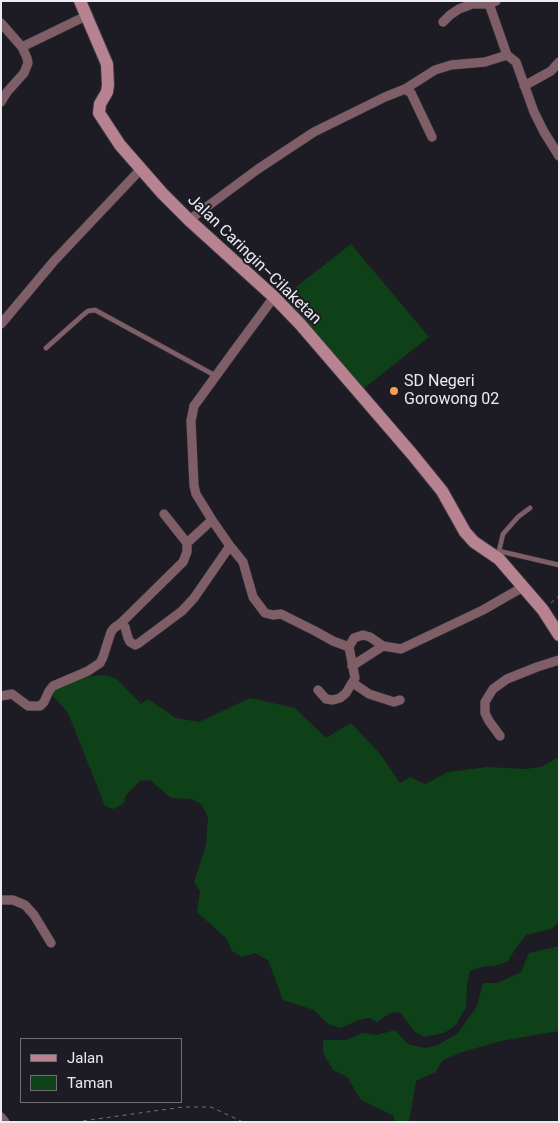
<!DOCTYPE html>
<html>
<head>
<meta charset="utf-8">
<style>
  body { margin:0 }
  #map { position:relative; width:560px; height:1123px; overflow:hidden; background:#1d1b23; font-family:Roboto,sans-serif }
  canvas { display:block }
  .frame { position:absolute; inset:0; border:2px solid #edebf1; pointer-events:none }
  .legend { position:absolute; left:20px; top:1038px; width:162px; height:65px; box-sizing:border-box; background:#1d1b23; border:1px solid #706e75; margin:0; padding:6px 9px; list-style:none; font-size:15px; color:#edebf1 }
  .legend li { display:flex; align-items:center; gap:10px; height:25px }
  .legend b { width:25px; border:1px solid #706e75 }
</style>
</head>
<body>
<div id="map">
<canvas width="560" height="1123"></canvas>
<div class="frame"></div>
<ul class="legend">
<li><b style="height:6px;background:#b88391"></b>Jalan</li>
<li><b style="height:14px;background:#0f4119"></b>Taman</li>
</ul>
</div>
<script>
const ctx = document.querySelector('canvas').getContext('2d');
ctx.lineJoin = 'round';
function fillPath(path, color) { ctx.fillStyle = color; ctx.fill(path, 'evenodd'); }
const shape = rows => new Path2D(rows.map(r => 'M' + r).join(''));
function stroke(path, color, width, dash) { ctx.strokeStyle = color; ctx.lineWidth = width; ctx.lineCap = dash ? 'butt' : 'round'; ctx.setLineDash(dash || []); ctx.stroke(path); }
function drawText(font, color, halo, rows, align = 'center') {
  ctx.font = font + ' Roboto,sans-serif'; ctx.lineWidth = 4; ctx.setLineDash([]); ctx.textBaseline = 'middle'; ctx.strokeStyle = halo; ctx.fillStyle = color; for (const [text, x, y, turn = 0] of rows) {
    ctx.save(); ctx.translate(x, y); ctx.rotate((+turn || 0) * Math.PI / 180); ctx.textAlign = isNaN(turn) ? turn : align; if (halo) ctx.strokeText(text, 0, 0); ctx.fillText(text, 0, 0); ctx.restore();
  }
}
fillPath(shape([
  [351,244,429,337,363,389,282,298],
  [104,675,117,679,141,704,148,699,176,718,199,722,250,698,295,708,326,738,351,723,380,754,400,783,410,777,425,784,448,772,487,767,526,769,541,767,559,757,559,922,551,929,526,935,516,948,508,961,499,965,481,967,470,971,467,984,466,1007,456,1025,444,1033,424,1037,415,1032,400,1012,390,1013,377,1022,369,1018,359,1020,341,1028,328,1024,314,1010,283,1000,268,960,255,953,242,957,232,951,227,939,197,912,200,891,194,882,206,845,208,817,201,804,191,799,171,798,150,780,140,781,126,795,124,803,114,809,105,806,68,713,50,692,82,677],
  [559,946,559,1031,501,1041,459,1053,442,1061,436,1072,416,1081,409,1122,394,1122,394,1116,361,1100,347,1077,333,1070,323,1053,323,1040,346,1040,362,1033,377,1035,395,1030,408,1044,425,1048,438,1045,458,1033,477,1006,483,983,497,983,521,972,529,953]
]), '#0f4119');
const lane = shape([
  [46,348,83,315,88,311,95,310,216,376],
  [499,551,559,565],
  [497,552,499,551,503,534,518,517,530,508]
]);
const street = shape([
  [488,1,507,55,516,62,534,112,544,132,559,156],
  [443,22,450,15,459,9,467,6,472,4,489,4,496,1],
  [1,23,22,47,27,58,28,63,24,73,7,92,1,102],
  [22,47,86,16],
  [524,86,551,71,559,62],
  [405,89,411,93,432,137],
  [189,220,258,169,314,132,385,97,405,89,435,70,451,65,485,62,507,55],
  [274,297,237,347,194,406,191,421,194,486,196,494,212,520,230,546,243,562,253,597,265,613,273,615,281,614,315,631,333,641,349,647],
  [1,324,54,261,140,170],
  [187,543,212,520],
  [121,623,183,562,187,552,187,543,164,514],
  [352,666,383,646],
  [353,683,369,694,394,702,400,700],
  [318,690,326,699,333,700,340,698,346,693,355,678,349,647,354,638,363,635,370,637,383,646,401,649,483,610,523,587],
  [1,696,12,694,28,706,40,706,44,702,49,691,53,686,88,671,100,663,103,657,111,632,114,628,121,623,125,627,128,638,130,642,135,645,139,643,182,611,194,598,230,546],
  [500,736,489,721,485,713,485,702,493,689,507,679,537,667,559,660],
  [1,900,13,900,25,905,34,915,51,943],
  [1,1117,5,1122]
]);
const secondary = shape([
  [80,1,107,64,108,85,107,92,100,104,99,113,120,145,162,193,189,220,274,297,300,324,412,454,442,491,465,532,474,542,499,559,543,610,559,635]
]);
stroke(lane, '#3a3840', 5.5);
stroke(street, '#3a3840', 10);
stroke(secondary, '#3a3840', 14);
stroke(shape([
  [551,603,559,596],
  [75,1122,183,1107,211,1107,243,1122]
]), '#747279', 1, [4, 4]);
stroke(lane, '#7f5e67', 4.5);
stroke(street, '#7f5e67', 9);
stroke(secondary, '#b88391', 12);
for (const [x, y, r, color] of [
  [394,391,5,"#fb9e51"]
]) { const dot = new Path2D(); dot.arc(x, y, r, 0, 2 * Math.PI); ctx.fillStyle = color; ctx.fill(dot); stroke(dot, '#1d1b23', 2); }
drawText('16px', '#edebf1', '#1d1b23', [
  ["Jalan Caringin–Cilaketan",254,260,44]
]);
drawText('16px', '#edebf1', '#1d1b23', [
  ["SD Negeri",404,382],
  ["Gorowong 02",404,400]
], 'left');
</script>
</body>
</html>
